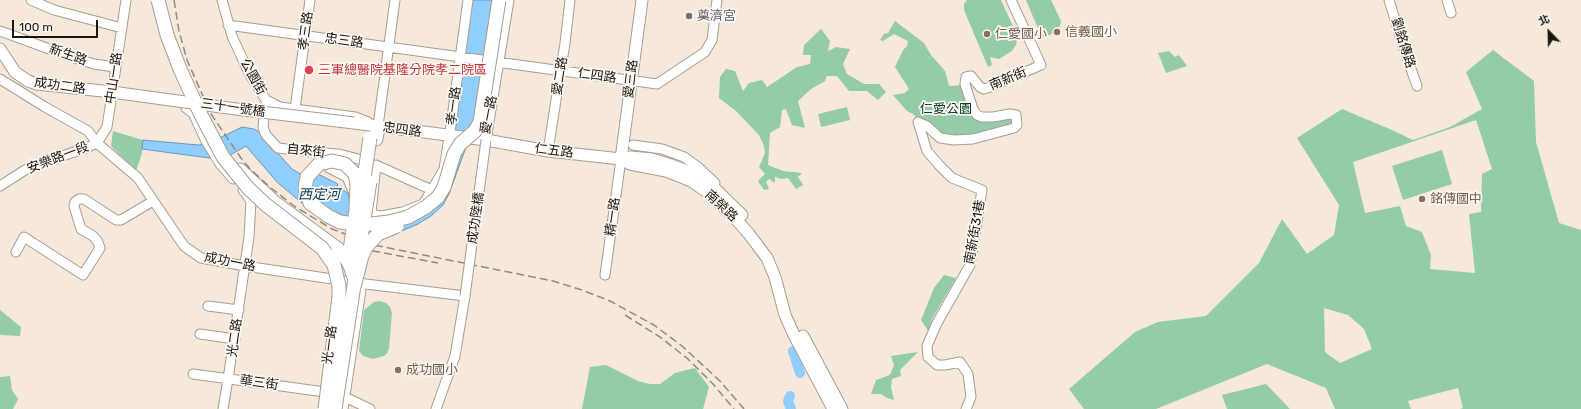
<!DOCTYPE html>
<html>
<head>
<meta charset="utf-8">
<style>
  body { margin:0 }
  #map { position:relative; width:1581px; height:409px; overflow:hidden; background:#f7e8dc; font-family:Rubik,"Noto Sans TC",sans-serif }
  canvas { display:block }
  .north { position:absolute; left:1529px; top:12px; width:40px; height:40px; -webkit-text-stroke:3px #fdf7f2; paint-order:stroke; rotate:337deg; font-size:11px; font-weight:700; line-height:16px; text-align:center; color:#1a1510 }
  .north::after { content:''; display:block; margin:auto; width:14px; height:18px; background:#1a1510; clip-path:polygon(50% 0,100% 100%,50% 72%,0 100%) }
  .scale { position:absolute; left:12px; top:20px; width:86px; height:18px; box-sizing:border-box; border:2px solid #1a1510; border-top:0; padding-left:5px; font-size:12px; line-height:14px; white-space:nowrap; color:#1a1510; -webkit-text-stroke:3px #fdf7f2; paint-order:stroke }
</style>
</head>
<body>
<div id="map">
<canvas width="1581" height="409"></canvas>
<div class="north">北</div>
<div class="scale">100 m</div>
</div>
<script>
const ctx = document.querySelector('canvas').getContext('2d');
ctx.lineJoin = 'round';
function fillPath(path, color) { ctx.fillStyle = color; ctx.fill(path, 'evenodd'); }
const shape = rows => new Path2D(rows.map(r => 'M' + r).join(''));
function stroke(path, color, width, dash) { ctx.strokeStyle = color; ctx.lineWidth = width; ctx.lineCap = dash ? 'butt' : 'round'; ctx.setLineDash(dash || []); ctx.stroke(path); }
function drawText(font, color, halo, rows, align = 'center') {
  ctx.font = font + ' Rubik,"Noto Sans TC",sans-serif'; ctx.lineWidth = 3.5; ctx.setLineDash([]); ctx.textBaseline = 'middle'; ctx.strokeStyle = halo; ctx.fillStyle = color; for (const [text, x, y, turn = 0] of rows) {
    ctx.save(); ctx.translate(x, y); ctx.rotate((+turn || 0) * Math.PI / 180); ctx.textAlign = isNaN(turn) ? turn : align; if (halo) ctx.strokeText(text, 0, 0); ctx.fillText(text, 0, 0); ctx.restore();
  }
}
fillPath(shape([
  [967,0,1001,0,1016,33,1017,40,1016,45,1012,51,999,59,990,57,992,65,988,67,964,10,964,4],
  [1026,0,1051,0,1061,21,1060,26,1050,35,1042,38],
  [895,21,924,43,931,55,945,71,949,86,962,85,975,116,1014,117,1014,124,972,136,953,137,939,134,917,118,913,114,907,111,893,95,905,93,909,89,895,67,903,50,907,46,908,41,894,34,883,41,880,40,884,34,888,33],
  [821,29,830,41,828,51,836,47,850,49,843,64,847,74,864,84,879,84,886,92,878,100,867,91,849,91,837,76,827,76,825,81,811,89,798,101,805,128,792,125,786,109,782,110,780,127,770,133,768,165,783,171,802,173,798,177,803,185,796,189,788,178,781,179,775,177,775,183,769,179,766,182,769,189,764,190,758,181,765,174,759,167,765,153,764,146,759,135,736,111,719,98,720,77,726,69,735,71,743,91,749,83,762,80,767,87,797,67,810,64,811,55,803,55,804,45],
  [1493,50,1534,81,1536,142,1559,223,1581,230,1581,409,1460,409,1463,408,1458,388,1408,401,1411,409,1335,409,1326,388,1267,364,1156,409,1084,409,1069,389,1135,332,1158,322,1206,316,1259,263,1282,219,1307,254,1334,235,1339,205,1297,138,1342,109,1392,130,1413,140,1450,127,1482,109,1466,72],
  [1476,120,1492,169,1482,174,1481,212,1469,214,1475,273,1430,269,1431,255,1422,232,1406,226,1400,206,1365,213,1353,162],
  [1324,308,1348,315,1364,329,1372,349,1340,363,1325,352],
  [1169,51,1175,57,1179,55,1187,66,1166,73,1158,53],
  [847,107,850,120,821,127,818,114],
  [113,131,143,140,142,153,136,171,111,146],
  [1442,150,1452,184,1403,200,1392,166],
  [944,275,956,278,932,319,929,332,921,320,934,288],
  [380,301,386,303,390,307,392,313,389,349,387,353,384,356,373,359,363,356,359,351,364,310,374,302],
  [0,310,21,327,20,336,0,335],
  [918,352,900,370,901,376,892,379,891,387,894,400,887,398,881,394,871,394,876,380,890,375,894,365,891,356],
  [606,365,638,381,650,384,660,384,675,373,695,368,709,387,703,409,582,409,590,367],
  [10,376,12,390,18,399,13,409,0,409,0,377],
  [1266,384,1290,409,1227,409,1222,395]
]), '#94cba9');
const water = shape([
  [470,0,492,0,474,128,468,131,465,150,449,194,443,205,431,216,418,224,404,230,384,234,371,233,350,228,309,209,277,182,246,146,225,158,209,158,142,149,143,140,198,145,207,144,242,127,254,129,259,132,292,169,309,179,318,174,338,184,337,187,348,193,352,215,415,210,453,149,455,130,453,125,470,0]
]);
fillPath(water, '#90cefd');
stroke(water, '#6d96b6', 1);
stroke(shape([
  [793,351,800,373],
  [790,396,788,401,791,409]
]), '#90cefd', 10);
const minor = shape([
  [31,0,54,10,122,28],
  [222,0,232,36,249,73,266,100,280,107,355,117,368,122],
  [1389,0,1403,46,1417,86],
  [1447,0,1451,13],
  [228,25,657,84,705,52,712,40,717,0],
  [0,31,71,57,94,64,115,67],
  [0,79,45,107,88,131,97,143,138,178,184,246,201,258,245,266,366,284,465,296,455,356,436,409],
  [265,106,263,128,266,135,278,148,321,153,339,154,362,160],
  [186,108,193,113,206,141,220,164,233,179],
  [295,109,310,0],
  [378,126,395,0],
  [486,140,509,0],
  [633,145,662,149,684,157,698,167,715,183],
  [548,151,565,43,570,0],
  [329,168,347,177,353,191],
  [0,186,25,170,36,165,86,148,97,143,107,127,126,0],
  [432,190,423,204,403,212,381,216,375,215,371,212,376,165,432,190,444,169,451,125,468,0],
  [16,252,24,237,83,275,100,248,98,242,93,236,81,229,74,206,75,202,79,199,84,199,116,220,121,220,153,201],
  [605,275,621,159],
  [208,306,239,310],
  [200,334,235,339],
  [193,374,325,392,345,397,370,409],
  [223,409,228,379,249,237,251,201,243,190],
  [343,409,362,283],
  [966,409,971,397,968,374,960,362,945,365,937,365,928,357,927,346,937,323,970,265,982,190,952,178,939,165,927,151,918,122,927,126,940,138,954,140,973,139,1014,128,1017,125,1016,115,1010,114,993,117,982,117,977,115,973,109,965,84,966,77,971,76,980,87,984,89,991,87,1041,65,1011,0]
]);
const major = shape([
  [0,49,15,72,28,81,37,84,112,92],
  [354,123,486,140,548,151,621,159,630,164,666,171,691,181,707,192,733,216,749,234,767,258,775,277,785,315,794,335,833,409],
  [621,159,631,157,652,159,671,165,695,174,710,184,742,215],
  [621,159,642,0],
  [803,336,842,409]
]);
const highway = shape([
  [376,139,378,126],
  [240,170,274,202,338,249]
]);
stroke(minor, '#aa9c90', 11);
stroke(major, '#aa9c90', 13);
stroke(highway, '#aa9c90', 15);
stroke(minor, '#fff', 9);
stroke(major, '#fff', 11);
stroke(highway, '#fff', 13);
stroke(shape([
  [174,0,179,31,187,60,211,114,241,158,250,169,271,188,294,206,332,229,374,245,553,281,582,290,610,301,654,325,682,346,720,381,744,409],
  [350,242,373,251,438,263],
  [625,315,660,337,688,359,713,384,734,409]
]), '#938980', 1.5, [8, 4]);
const minorBridge = shape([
  [465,296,486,140]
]);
const majorBridge = shape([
  [112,92,236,109,354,123]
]);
const highwayBridge = shape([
  [158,0,167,35,180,69,200,113,223,157,248,188,265,204,322,248,334,265,339,286,339,297,325,409],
  [362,192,370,138],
  [338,249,349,263,355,280],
  [350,250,356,210,357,184,355,174,345,164,332,161,319,164,307,177,305,188,310,203,328,216,340,222,347,223,355,225,362,225,389,222,408,217,426,207,438,197,444,187,454,154,460,144,475,131,480,122,499,0],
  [358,256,370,182],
  [354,287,362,256,366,247,378,234,397,226],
  [335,409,355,279]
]);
stroke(minorBridge, '#aa9c90', 11, []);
stroke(majorBridge, '#aa9c90', 13, []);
stroke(highwayBridge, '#aa9c90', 15, []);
stroke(minorBridge, '#fff', 9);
stroke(majorBridge, '#fff', 11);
stroke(highwayBridge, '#fff', 13);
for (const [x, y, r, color] of [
  [689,16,4,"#6b7280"],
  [1057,32,4,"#8d6e63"],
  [987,34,4,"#8d6e63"],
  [309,70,5,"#e0444e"],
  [1422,199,4,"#8d6e63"],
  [398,370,4,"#8d6e63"]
]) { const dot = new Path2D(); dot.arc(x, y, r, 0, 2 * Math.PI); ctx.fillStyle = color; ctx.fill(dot); stroke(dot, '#fdf7f2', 1.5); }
drawText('13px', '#5b616d', '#fdf7f2', [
  ["奠濟宮",697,16]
], 'left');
drawText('13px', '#1a1510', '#fdf7f2', [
  ["孝三路",306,31,-82],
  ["忠三路",344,41,8],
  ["劉銘傳路",1403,43,73],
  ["新生路",68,55,19],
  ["愛二路",560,76,-81],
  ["仁四路",597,76,8],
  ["公園街",253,77,61],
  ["中山一路",114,78,-82],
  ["愛三路",631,79,-83],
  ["南新街",1008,79,-23],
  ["成功二路",60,86,8],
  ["孝一路",454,106,-82],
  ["三十一號橋",233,108,8],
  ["愛一路",489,115,-79],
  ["忠四路",402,130,8],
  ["自來街",306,151,6],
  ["仁五路",554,151,7],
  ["安樂路一段",58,158,-21],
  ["南榮路",721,206,43],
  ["精一路",613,217,-82],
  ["成功陸橋",476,218,-82],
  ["南新街31巷",975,232,-80],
  ["成功一路",230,262,11],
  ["光二路",235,338,-82],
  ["光一路",330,345,-83],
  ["華三街",259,383,8]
]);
drawText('13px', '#785e54', '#fdf7f2', [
  ["信義國小",1065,32],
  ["仁愛國小",995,34],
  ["銘傳國中",1430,199],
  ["成功國小",406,370]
], 'left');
drawText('13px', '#be3a42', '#fdf7f2', [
  ["三軍總醫院基隆分院孝二院區",318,70]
], 'left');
drawText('13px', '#0b4329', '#fdf7f2', [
  ["仁愛公園",946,109]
]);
drawText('italic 14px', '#0a3c5a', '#fdf7f2', [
  ["西定河",319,195]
]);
</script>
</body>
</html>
